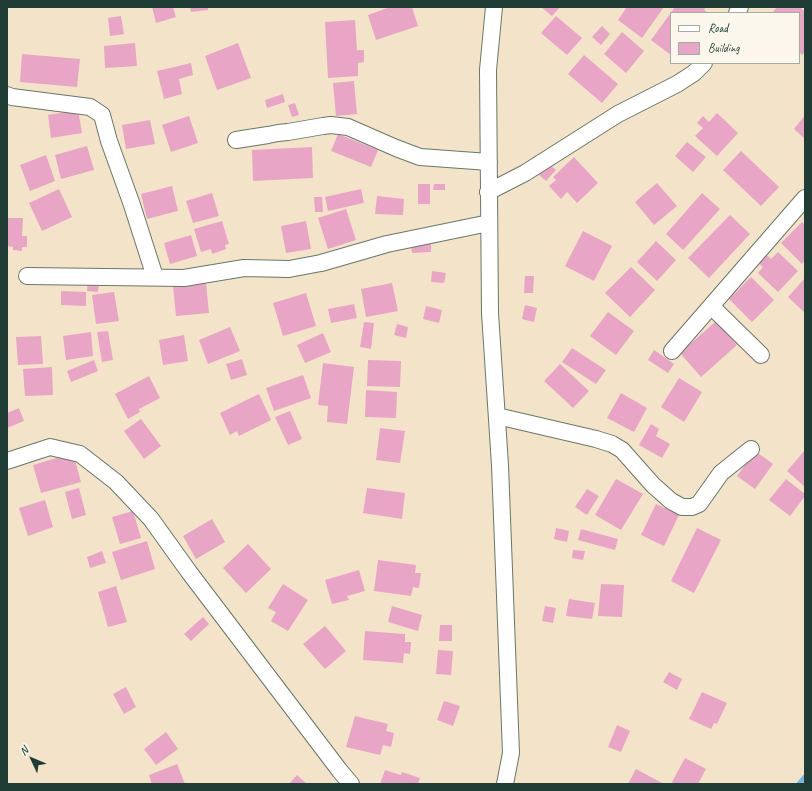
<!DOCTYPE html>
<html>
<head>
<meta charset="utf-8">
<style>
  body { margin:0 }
  #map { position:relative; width:812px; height:791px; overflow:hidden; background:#f3e4c9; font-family:Caveat,sans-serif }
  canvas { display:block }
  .frame { position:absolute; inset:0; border:8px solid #1f3d34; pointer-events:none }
  .legend { position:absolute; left:670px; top:12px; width:130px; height:52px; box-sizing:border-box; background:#fbf7ec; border:1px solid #a3ada2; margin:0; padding:5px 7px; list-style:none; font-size:12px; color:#1f3d34 }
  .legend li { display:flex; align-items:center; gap:8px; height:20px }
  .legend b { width:20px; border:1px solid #a3ada2 }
  .north { position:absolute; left:12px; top:739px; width:40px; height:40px; -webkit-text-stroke:3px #fbf7ec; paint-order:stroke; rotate:314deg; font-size:11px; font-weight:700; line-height:16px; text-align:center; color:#1f3d34 }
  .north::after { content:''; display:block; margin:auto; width:14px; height:18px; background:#1f3d34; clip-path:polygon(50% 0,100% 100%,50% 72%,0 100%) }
</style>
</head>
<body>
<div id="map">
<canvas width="812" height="791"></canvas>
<div class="frame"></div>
<ul class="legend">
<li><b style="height:5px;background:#fff"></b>Road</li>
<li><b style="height:11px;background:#e8a5c5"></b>Building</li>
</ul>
<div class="north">N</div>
</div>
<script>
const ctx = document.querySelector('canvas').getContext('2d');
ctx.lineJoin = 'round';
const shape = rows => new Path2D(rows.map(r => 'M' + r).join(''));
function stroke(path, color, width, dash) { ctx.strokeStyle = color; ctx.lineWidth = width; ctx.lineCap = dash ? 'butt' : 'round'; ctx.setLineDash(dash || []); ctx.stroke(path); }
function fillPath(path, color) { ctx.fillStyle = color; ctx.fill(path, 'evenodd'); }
stroke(shape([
  [799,784,805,777]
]), '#70b8e7', 5);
fillPath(shape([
  [152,7,173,7,176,17,156,23],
  [190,7,208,7,208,10,191,12],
  [390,7,412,7,418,26,376,40,368,15],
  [541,7,560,7,552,16],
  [627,7,664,7,642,38,618,20],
  [675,7,706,7,704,10,707,12,706,13,671,13,671,55,651,40],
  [777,7,800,7,805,12,805,52,802,55,799,52,799,13,772,13],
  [121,16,124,34,110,36,108,18],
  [556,16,582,38,567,55,541,33],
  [355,20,357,50,364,50,364,62,358,63,358,76,328,78,325,22],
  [602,26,610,34,601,45,592,37],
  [622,32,644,51,626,73,604,54],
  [135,43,137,66,105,68,104,46],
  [238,43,251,78,217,90,205,56],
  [22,54,80,59,77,87,20,82],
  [584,55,618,84,602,103,568,74],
  [191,63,193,75,179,79,182,94,164,99,157,71],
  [354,81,357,114,336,116,333,83],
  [283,94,285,102,267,108,265,100],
  [295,103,299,115,292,117,288,105],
  [78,110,82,133,51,138,48,115],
  [717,113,738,133,717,156,695,136,703,128,697,123,703,116,709,122],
  [805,115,805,139,794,129],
  [189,116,198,143,171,152,162,125],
  [150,120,155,144,126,149,122,125],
  [338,134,378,150,371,167,331,151],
  [687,142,706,157,693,172,675,156],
  [87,146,94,170,61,179,55,155],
  [312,147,313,178,253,181,252,150],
  [741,151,779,187,761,206,723,170],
  [46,155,55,181,30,191,20,165],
  [574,157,598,183,577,203,567,192,561,199,549,186,556,180,553,177],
  [549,164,556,170,546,181,539,175],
  [657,183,677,206,654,225,635,202],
  [418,184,430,184,430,204,418,204],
  [434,184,445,184,445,190,433,190],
  [172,186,178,211,147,219,141,194],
  [59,189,72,217,42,231,29,203],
  [361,189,364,203,328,211,325,197],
  [212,193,219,216,193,223,186,201],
  [702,193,720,209,683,250,666,234],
  [377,196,404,199,403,215,375,214],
  [314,197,322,197,323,212,315,212],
  [346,209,356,240,328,249,318,218],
  [730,215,750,234,709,278,688,258],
  [7,218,23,218,22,236,27,236,27,247,22,247,22,251,13,250,13,247,7,246],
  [222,221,229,244,225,245,226,249,212,254,211,249,201,252,194,229],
  [306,221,311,249,286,253,281,226],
  [802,222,805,225,805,260,802,264,781,243],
  [583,231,612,246,594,281,565,266],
  [191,235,197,256,170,264,164,243],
  [656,241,676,260,657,281,637,262],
  [431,243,431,252,412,253,411,244],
  [778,252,798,271,778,292,758,273,763,267,758,263,766,254,771,259],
  [631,267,655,290,630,317,605,293],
  [432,271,446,273,444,283,431,282],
  [525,276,534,276,533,293,524,293],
  [751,277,774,300,752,322,729,299],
  [805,278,805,313,788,297],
  [88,282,99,283,98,292,87,291],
  [206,283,209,313,176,316,173,286],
  [392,283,398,311,366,317,361,289],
  [61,291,86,292,86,306,61,305],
  [114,292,119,321,96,324,92,295],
  [306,293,316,326,283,336,273,303],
  [354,304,357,318,331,323,328,309],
  [525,305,537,308,534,322,522,319],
  [426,306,442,310,439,323,423,319],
  [608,312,634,331,616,355,590,336],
  [716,321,737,345,701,377,680,353],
  [364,322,374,323,371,349,360,347],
  [397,324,408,327,406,338,394,335],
  [230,327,240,351,208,364,199,340],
  [108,331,113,360,102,362,97,332],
  [91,332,93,356,66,360,63,336],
  [323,333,331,352,305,363,297,345],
  [184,335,188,361,163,365,159,340],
  [41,336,43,364,18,365,16,337],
  [572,348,606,370,596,384,562,362],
  [654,350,674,364,668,373,648,360],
  [242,359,247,375,231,380,226,364],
  [94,360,98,371,71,382,67,371],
  [368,360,401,361,400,387,367,386],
  [323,363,354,367,347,424,327,422,328,406,318,405],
  [560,364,589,391,573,408,544,381],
  [52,367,53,395,25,396,23,369],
  [303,375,311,398,274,411,266,388],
  [149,376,160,398,139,409,140,412,128,419,115,394],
  [679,378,702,392,684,422,661,407],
  [366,390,397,392,396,418,365,417],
  [621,393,647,408,634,432,607,418],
  [259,394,271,420,239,436,237,431,230,435,220,413],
  [19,408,24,421,7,428,7,413],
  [290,411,302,439,288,445,275,417],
  [141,419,161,446,144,459,124,431],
  [651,424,659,429,656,436,670,444,662,458,639,445],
  [380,428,405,431,400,463,376,460],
  [805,450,805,487,787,471],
  [755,451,773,464,755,489,737,476],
  [73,453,81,482,41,493,33,465],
  [616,479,643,494,621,530,595,515],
  [786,479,805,494,805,496,790,516,769,500],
  [79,488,86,515,72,519,65,492],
  [367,488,405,493,402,519,363,513],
  [587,489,599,496,587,515,575,507],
  [45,500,53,527,28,536,19,508],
  [656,504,679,515,664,546,641,535],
  [133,511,141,538,120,544,112,517],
  [212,519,225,542,196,559,183,536],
  [556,528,569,531,567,542,554,539],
  [697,528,721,540,694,593,671,581],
  [581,529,618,539,615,550,578,540],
  [147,541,155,569,121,580,112,552],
  [248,544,271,569,246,593,223,568],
  [573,550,585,551,583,560,572,558],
  [102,551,106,563,90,568,87,557],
  [378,560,416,565,415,573,421,573,419,588,413,587,411,596,374,591],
  [359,570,365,591,347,596,349,600,332,604,325,580],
  [283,584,308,600,288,631,271,621,276,612,268,608],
  [601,584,624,585,622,617,598,616],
  [116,586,127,622,108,627,98,592],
  [569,599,595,603,592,619,566,616],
  [392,606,422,615,418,631,388,622],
  [545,606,556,608,553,623,542,621],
  [203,617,209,624,191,641,184,634],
  [440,625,452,625,452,641,439,641],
  [325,626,346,651,325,669,303,644],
  [365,631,405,634,405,642,411,642,410,654,404,653,403,663,363,660],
  [438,650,453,651,451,675,436,674],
  [669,672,682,679,677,690,663,682],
  [126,687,136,707,124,714,113,694],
  [702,692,727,703,717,724,714,723,711,729,689,719],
  [444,701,460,706,453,726,437,720],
  [355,716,388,724,386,731,394,733,391,747,383,745,380,755,346,747],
  [617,725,630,731,621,752,608,747],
  [166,732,178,749,156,765,144,749],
  [685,758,706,769,698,784,674,784,672,782],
  [177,764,185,784,152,784,149,775],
  [636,769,664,784,628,784],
  [385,770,401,775,402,772,420,778,418,784,380,784],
  [297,775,307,784,289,784]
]), '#e8a5c5');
const minor = shape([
  [494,7,488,70,490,313,500,465,511,753,505,784],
  [737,13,740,7],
  [7,95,12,97,90,107,102,115,109,141,132,205,155,277],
  [236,140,268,135,278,133,288,132,323,126,331,125,348,127,396,148,420,157,489,162],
  [488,192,525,173,618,114,677,84,694,73,704,63],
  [27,276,184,278,244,268,289,269,321,263,387,244,489,223],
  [711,306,761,355],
  [672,351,805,198],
  [497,416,596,439,612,444,622,450,653,485,671,501,682,507,692,507,699,504,721,473,751,449],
  [7,461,50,447,80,454,116,482,151,519,189,572,340,771,351,784]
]);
stroke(minor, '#697768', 18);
stroke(minor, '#fff', 16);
</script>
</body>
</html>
